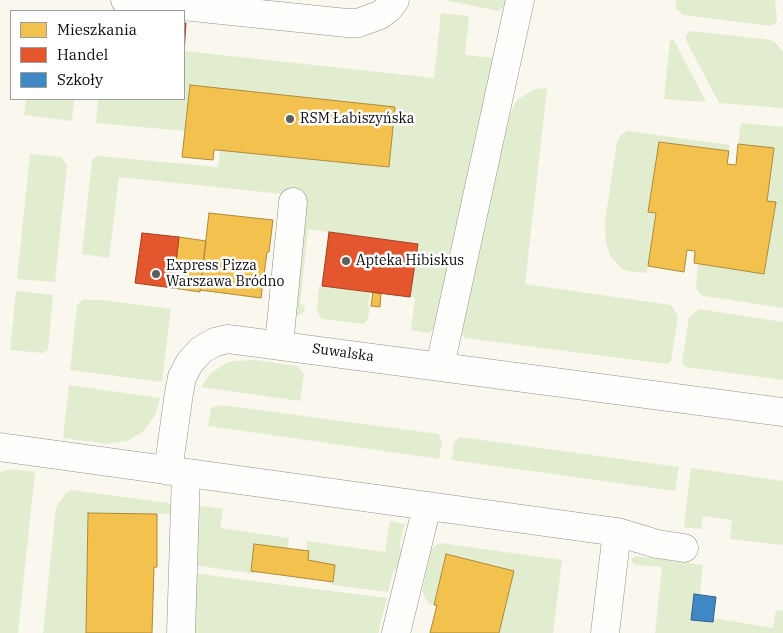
<!DOCTYPE html>
<html>
<head>
<meta charset="utf-8">
<style>
  body { margin:0 }
  #map { position:relative; width:783px; height:633px; overflow:hidden; background:#f9f7ee; font-family:"IBM Plex Serif",serif }
  canvas { display:block }
  .legend { position:absolute; left:10px; top:10px; width:175px; height:90px; box-sizing:border-box; background:#fff; border:1px solid #9d9d9d; margin:0; padding:6px 9px; list-style:none; font-size:15px; color:#0b0b0b }
  .legend li { display:flex; align-items:center; gap:10px; height:25px }
  .legend b { width:25px; border:1px solid #9d9d9d }
</style>
</head>
<body>
<div id="map">
<canvas width="783" height="633"></canvas>
<ul class="legend">
<li><b style="height:14px;background:#f2c14e"></b>Mieszkania</li>
<li><b style="height:14px;background:#e4572e"></b>Handel</li>
<li><b style="height:14px;background:#3f88c5"></b>Szkoły</li>
</ul>
</div>
<script>
const ctx = document.querySelector('canvas').getContext('2d');
ctx.lineJoin = 'round';
function fillPath(path, color) { ctx.fillStyle = color; ctx.fill(path, 'evenodd'); }
const shape = rows => new Path2D(rows.map(r => 'M' + r).join(''));
function stroke(path, color, width, dash) { ctx.strokeStyle = color; ctx.lineWidth = width; ctx.lineCap = dash ? 'butt' : 'round'; ctx.setLineDash(dash || []); ctx.stroke(path); }
function drawText(font, color, halo, rows, align = 'center') {
  ctx.font = font + ' "IBM Plex Serif",serif'; ctx.lineWidth = 5; ctx.setLineDash([]); ctx.textBaseline = 'middle'; ctx.strokeStyle = halo; ctx.fillStyle = color; for (const [text, x, y, turn = 0] of rows) {
    ctx.save(); ctx.translate(x, y); ctx.rotate((+turn || 0) * Math.PI / 180); ctx.textAlign = isNaN(turn) ? turn : align; if (halo) ctx.strokeText(text, 0, 0); ctx.fillText(text, 0, 0); ctx.restore();
  }
}
fillPath(shape([
  [445,0,507,0,506,5,498,11],
  [676,0,775,0,777,21,773,25,771,26,683,15,676,8],
  [441,13,469,16,465,55,496,58,435,328,429,333,411,330,415,297,410,297,418,244,329,232,308,229,300,304,305,305,304,312,299,315,290,314,302,196,119,177,109,258,82,254,92,160,97,156,218,167,220,150,389,167,395,107,190,85,185,131,96,123,98,99,184,99,184,51,434,78],
  [691,31,771,40,775,42,783,52,783,108,719,103,686,40,686,35],
  [670,40,674,40,706,102,664,99],
  [547,88,525,284,671,305,678,316,671,361,667,364,465,338,460,332,509,116,517,100,525,95,536,89],
  [26,99,74,99,72,121,24,115],
  [741,123,783,127,783,308,704,296,700,294,696,288,698,264,740,270,775,202,767,201,774,149,738,144],
  [627,131,730,145,729,151,659,142,648,211,656,213,647,273,627,271,621,268,611,257,606,243,605,221,617,142,621,135],
  [30,154,61,157,67,165,55,282,17,279],
  [319,286,370,292,368,306,370,307,368,319,364,324,321,319,317,310],
  [16,291,53,295,48,350,43,353,10,350],
  [83,300,102,300,171,309,162,382,70,370,77,305],
  [699,309,783,322,783,380,686,367,682,363,689,317],
  [255,360,298,366,304,375,300,401,201,387,210,374,224,364,233,361],
  [69,385,160,398,155,415,144,431,127,441,107,444,63,438],
  [221,405,438,434,442,441,439,459,208,426,211,408],
  [460,437,679,467,675,491,452,460,454,442],
  [691,468,783,481,783,545,730,539,732,520,703,516,701,529,684,527],
  [10,469,35,472,18,633,0,633,0,472],
  [72,490,168,503,173,508,174,514,88,513,86,633,43,633,56,507,66,493],
  [204,506,223,509,220,528,289,538,288,548,254,544,251,570,256,571,255,574,194,565,197,508],
  [390,521,405,524,399,546,408,558,405,571,394,569,388,592,332,585,335,565,308,560,306,551,307,541,385,552],
  [441,543,562,560,553,633,499,633,513,571,446,554,434,605,428,603,422,591,431,550,437,544],
  [636,556,703,565,700,595,694,595,691,620,713,622,714,618,773,628,776,610,783,611,783,633,655,633,662,567,636,565,633,563,631,559],
  [193,573,276,584,387,598,378,633,191,633]
]), '#e2edd0');
const homes = shape([
  [190,85,395,107,389,167,217,150,214,150,213,160,182,157,190,85],
  [659,142,729,151,727,164,736,165,738,144,774,148,767,201,776,202,764,274,694,263,695,251,687,250,684,272,648,266,656,213,648,212,659,142],
  [209,213,273,220,269,252,267,252,261,298,200,290,209,213],
  [179,237,206,241,200,292,173,288,179,237],
  [373,292,381,294,380,307,371,306,373,292],
  [88,513,157,514,157,567,154,567,152,633,86,633,88,513],
  [254,544,309,551,308,560,335,565,333,582,251,571,254,544],
  [446,554,514,571,499,633,430,633,437,605,434,605,446,554]
]);
fillPath(homes, '#f2c14e');
stroke(homes, '#ad8a3a', 1);
const shops = shape([
  [184,23,186,23,184,53,184,23],
  [329,232,418,244,410,297,322,286,329,232],
  [142,233,179,237,173,288,135,283,142,233]
]);
fillPath(shops, '#e4572e');
stroke(shops, '#a34024', 1);
const schools = shape([
  [694,594,716,597,713,622,691,620,694,594]
]);
fillPath(schools, '#3f88c5');
stroke(schools, '#2f628d', 1);
const minor = shape([
  [125,0,347,23,358,23,380,15,389,8,395,0],
  [279,345,293,202],
  [440,366,520,0],
  [0,447,617,532,605,633],
  [168,471,179,393,182,377,190,362,201,350,215,342,228,339,783,412],
  [617,532,657,544,684,548],
  [181,633,186,473],
  [396,633,427,506]
]);
stroke(minor, '#92918d', 29);
stroke(minor, '#fefefc', 28);
for (const [x, y, r, color] of [
  [290,119,5,"#5e5e5a"],
  [346,261,5,"#5e5e5a"],
  [156,274,5,"#5e5e5a"]
]) { const dot = new Path2D(); dot.arc(x, y, r, 0, 2 * Math.PI); ctx.fillStyle = color; ctx.fill(dot); stroke(dot, '#fff', 2); }
drawText('14px', '#0b0b0b', '#fff', [
  ["RSM Łabiszyńska",300,119],
  ["Apteka Hibiskus",356,261],
  ["Express Pizza",166,266],
  ["Warszawa Bródno",166,282]
], 'left');
drawText('14px', '#0b0b0b', '#fff', [
  ["Suwalska",343,353,8]
]);
</script>
</body>
</html>
